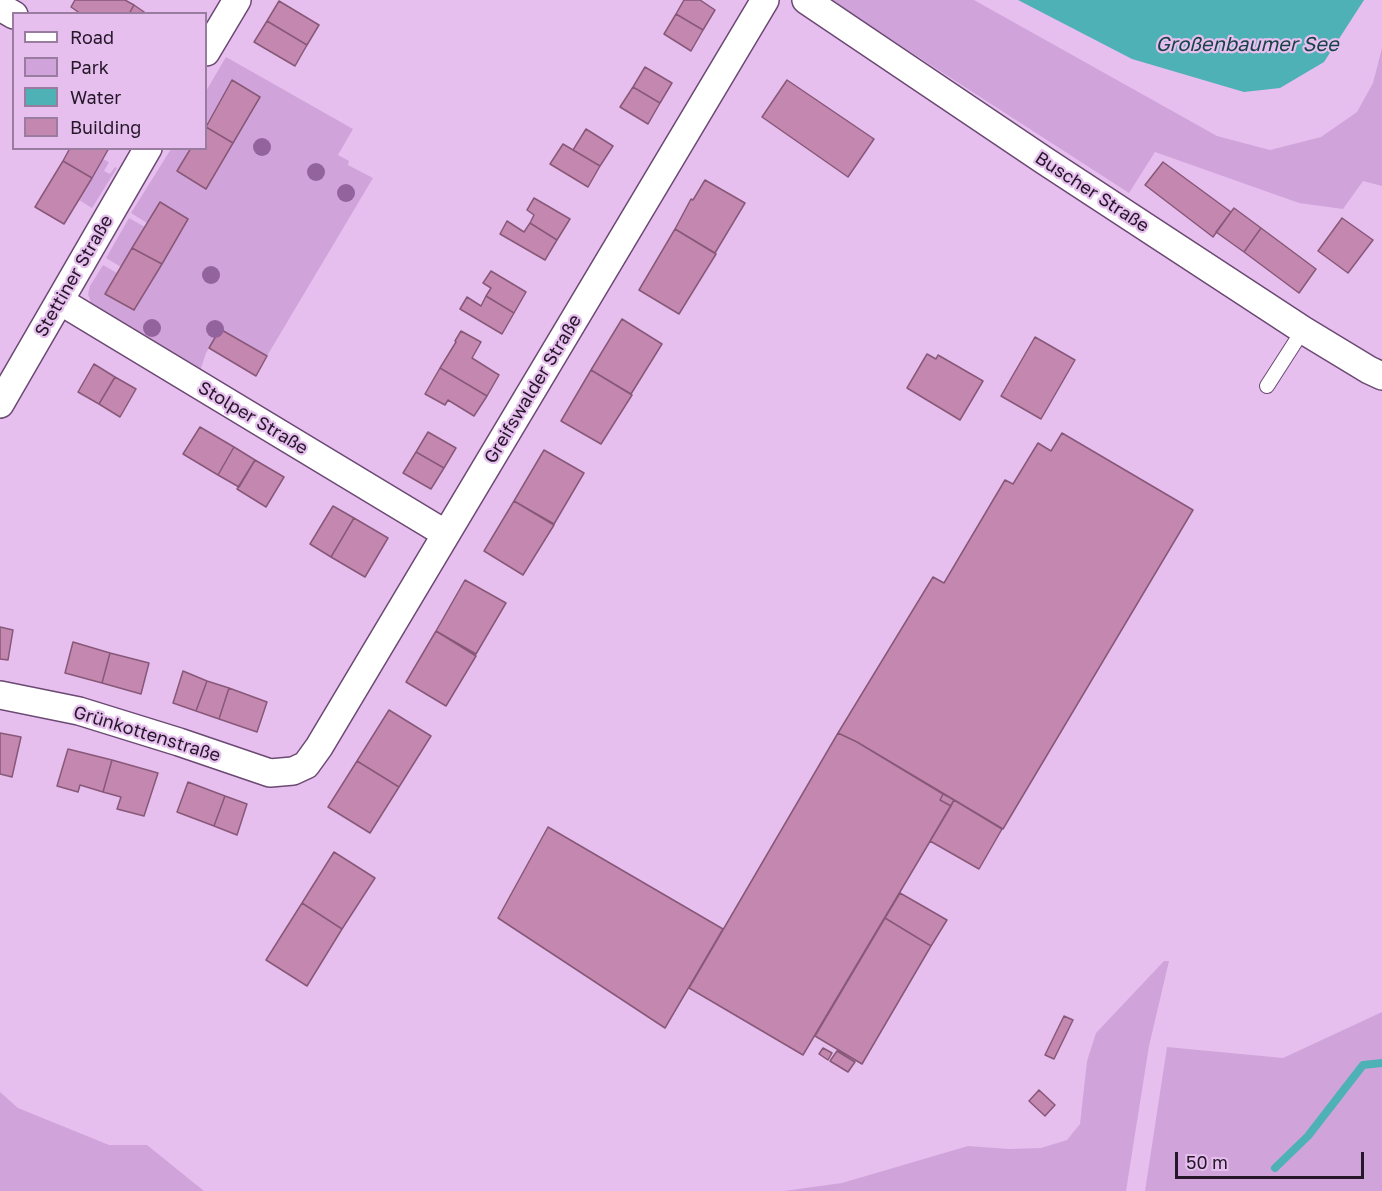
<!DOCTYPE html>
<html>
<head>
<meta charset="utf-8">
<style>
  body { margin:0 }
  #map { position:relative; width:1382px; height:1191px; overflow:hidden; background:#e6bfef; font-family:"Golos Text",sans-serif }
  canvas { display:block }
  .legend { position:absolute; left:12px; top:12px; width:195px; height:138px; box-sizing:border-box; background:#e6bfef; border:2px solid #997c9f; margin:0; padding:8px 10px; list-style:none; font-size:18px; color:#251728 }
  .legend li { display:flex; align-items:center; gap:12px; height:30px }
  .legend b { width:30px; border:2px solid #997c9f }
  .scale { position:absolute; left:1175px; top:1152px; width:189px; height:27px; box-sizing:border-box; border:3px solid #251728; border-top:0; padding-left:8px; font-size:18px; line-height:21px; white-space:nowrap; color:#251728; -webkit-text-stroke:4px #e6bfef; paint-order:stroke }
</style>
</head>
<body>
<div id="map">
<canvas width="1382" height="1191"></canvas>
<ul class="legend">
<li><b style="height:8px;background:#fff"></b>Road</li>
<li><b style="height:16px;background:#d0a4da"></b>Park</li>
<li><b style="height:16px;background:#4db1b6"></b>Water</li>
<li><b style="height:16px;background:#c487b0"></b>Building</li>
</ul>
<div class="scale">50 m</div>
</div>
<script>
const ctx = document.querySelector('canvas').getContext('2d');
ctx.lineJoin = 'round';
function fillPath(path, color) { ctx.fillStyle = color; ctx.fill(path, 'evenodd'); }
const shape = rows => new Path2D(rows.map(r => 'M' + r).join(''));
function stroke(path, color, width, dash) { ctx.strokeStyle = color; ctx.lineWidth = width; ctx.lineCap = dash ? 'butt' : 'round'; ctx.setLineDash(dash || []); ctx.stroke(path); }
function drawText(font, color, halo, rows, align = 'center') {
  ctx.font = font + ' "Golos Text",sans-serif'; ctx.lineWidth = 4.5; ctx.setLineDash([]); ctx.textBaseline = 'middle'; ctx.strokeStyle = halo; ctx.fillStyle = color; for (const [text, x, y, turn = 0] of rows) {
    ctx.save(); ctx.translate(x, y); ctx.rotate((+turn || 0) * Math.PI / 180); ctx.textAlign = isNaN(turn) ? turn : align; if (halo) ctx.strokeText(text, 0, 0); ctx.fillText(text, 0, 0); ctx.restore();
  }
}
fillPath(shape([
  [830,0,974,0,1217,136,1270,150,1321,137,1357,112,1373,83,1382,48,1382,186,1363,181,1343,209,1299,203,1155,152,1129,193],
  [226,57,353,129,338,155,349,161,348,165,373,178,267,356,220,329,206,353,199,374,92,306,88,294,90,286,103,265,117,273,106,294,135,310,188,219,160,202,147,223,131,213,171,149,206,148,206,91],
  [103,159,109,162,104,171,110,174,115,167,117,168,92,208,79,200],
  [129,218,145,227,121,267,106,258],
  [1164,961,1169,961,1149,1046,1126,1191,784,1191,842,1183,968,1146,1009,1149,1041,1148,1067,1140,1080,1124,1087,1061,1096,1033],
  [1382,1012,1382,1191,1145,1191,1167,1047,1283,1058],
  [0,1092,18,1108,109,1145,147,1145,204,1191,0,1191]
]), '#d0a4da');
fillPath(shape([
  [1018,0,1364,0,1324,62,1280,88,1244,92,1132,59]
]), '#4db1b6');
stroke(shape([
  [1275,1168,1308,1136,1363,1065,1382,1063]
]), '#4db1b6', 8);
const building = shape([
  [75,0,125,0,134,5,129,14,81,14,71,7,75,0],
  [684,0,700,0,715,10,703,30,676,14,684,0],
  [279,1,319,25,307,45,267,21,279,1],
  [134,5,147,14,129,14,134,5],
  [676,14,703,30,691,51,664,34,676,14],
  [267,21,307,45,295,66,254,42,267,21],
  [645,67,672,83,660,103,633,87,645,67],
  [232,80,260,97,233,143,206,127,232,80],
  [787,80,874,139,848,177,762,117,787,80],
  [633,87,660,103,648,124,620,107,633,87],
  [206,127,233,143,206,189,177,171,191,148,206,148,206,127],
  [586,129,613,146,600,166,573,150,586,129],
  [563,144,600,166,588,187,550,164,563,144],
  [70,148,109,148,92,178,63,161,70,148],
  [63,161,92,178,64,224,35,207,63,161],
  [1163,162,1231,212,1213,237,1145,185,1163,162],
  [705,180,745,203,715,253,675,229,691,199,693,200,705,180],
  [534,198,570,219,557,240,530,223,534,215,527,210,534,198],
  [160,202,188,219,162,264,132,248,160,202],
  [1234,208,1261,228,1244,252,1216,232,1234,208],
  [1342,218,1373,240,1348,273,1318,251,1342,218],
  [507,221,524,232,530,223,557,240,545,260,500,234,507,221],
  [1261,228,1316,269,1299,293,1244,252,1261,228],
  [675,229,716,254,679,314,639,290,675,229],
  [132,248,162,264,134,310,105,294,132,248],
  [491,271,526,292,514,313,486,296,491,288,483,283,491,271],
  [486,296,514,313,502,334,460,309,467,297,481,306,486,296],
  [622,319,662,344,631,394,591,370,622,319],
  [220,329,267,356,256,376,209,348,220,329],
  [461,331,481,342,472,358,499,375,487,396,440,368,456,342,455,341,461,331],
  [1035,337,1075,360,1041,419,1001,396,1035,337],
  [927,354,936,359,938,355,983,381,960,420,907,388,927,354],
  [94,364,115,377,99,404,78,392,94,364],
  [440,368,487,396,474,416,448,400,445,405,425,394,440,368],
  [591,370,632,395,601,444,561,421,591,370],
  [115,377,136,389,120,417,99,404,115,377],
  [200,427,234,447,218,475,183,454,200,427],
  [428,432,456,448,444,468,416,452,428,432],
  [1062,433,1193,510,1003,829,857,742,838,733,933,577,944,583,1005,480,1013,484,1038,443,1051,451,1062,433],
  [234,447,255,460,239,487,218,475,234,447],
  [544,450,584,473,554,524,514,501,544,450],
  [416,452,444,468,431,489,403,473,416,452],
  [255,460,284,477,266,507,237,489,255,460],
  [514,501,554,525,523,575,484,551,514,501],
  [333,506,354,518,331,557,310,544,333,506],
  [354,518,388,538,365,577,331,557,354,518],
  [465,580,506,603,476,654,436,631,465,580],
  [0,627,13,630,8,660,0,659,0,627],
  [436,631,476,656,446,706,406,682,436,631],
  [73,642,110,653,102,683,65,673,73,642],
  [110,653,149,663,141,694,102,683,110,653],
  [183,671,207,681,196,711,173,703,183,671],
  [207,681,229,688,219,719,196,711,207,681],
  [229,688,267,702,257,732,219,719,229,688],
  [389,710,431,736,399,787,357,761,389,710],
  [0,733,21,737,12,777,0,774,0,733],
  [838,733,857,742,943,794,940,800,951,806,803,1055,689,988,838,733],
  [68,749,112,760,103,792,80,785,78,792,57,786,68,749],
  [112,760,158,773,144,816,117,809,121,797,103,792,112,760],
  [357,761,399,787,370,833,328,807,357,761],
  [188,782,225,796,214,826,177,812,188,782],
  [943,794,954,800,951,806,940,800,943,794],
  [225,796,247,804,237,835,214,826,225,796],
  [954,800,1002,829,979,869,930,841,954,800],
  [548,827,723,929,665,1028,498,918,548,827],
  [334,852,375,878,342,929,302,903,334,852],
  [900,893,947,920,931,946,885,918,900,893],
  [302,903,342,929,307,986,266,960,302,903],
  [885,918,931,946,862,1064,815,1036,885,918],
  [1064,1016,1073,1020,1054,1059,1045,1055,1064,1016],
  [823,1048,832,1053,828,1060,819,1054,823,1048],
  [837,1051,855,1062,848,1072,830,1061,837,1051],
  [1039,1090,1055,1105,1045,1116,1029,1101,1039,1090]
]);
fillPath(building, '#c487b0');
stroke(building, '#875878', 1.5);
const service = shape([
  [1267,386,1303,330]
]);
const minor = shape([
  [806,0,1045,161,1303,330,1369,370,1382,376],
  [0,7,14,15],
  [206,52,237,0],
  [60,301,446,534],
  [0,404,148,148],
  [0,695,79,711,179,742,270,773,293,771,306,765,319,747,765,0]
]);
stroke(service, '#6b4973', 16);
stroke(minor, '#6b4973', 30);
stroke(service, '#fff', 14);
stroke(minor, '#fff', 27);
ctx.fillStyle = '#93639e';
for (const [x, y] of [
  [262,147],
  [316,172],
  [346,193],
  [211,275],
  [152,328],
  [215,329]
]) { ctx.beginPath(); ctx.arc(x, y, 9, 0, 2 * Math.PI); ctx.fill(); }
drawText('18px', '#251728', '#e6bfef', [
  ["Buscher Straße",1092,192,33],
  ["Stettiner Straße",74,276,-60],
  ["Greifswalder Straße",533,389,-59],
  ["Stolper Straße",253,418,31],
  ["Grünkottenstraße",147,734,17]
]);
drawText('italic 20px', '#164446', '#e6bfef', [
  ["Großenbaumer See",1247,45]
]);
</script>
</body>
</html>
